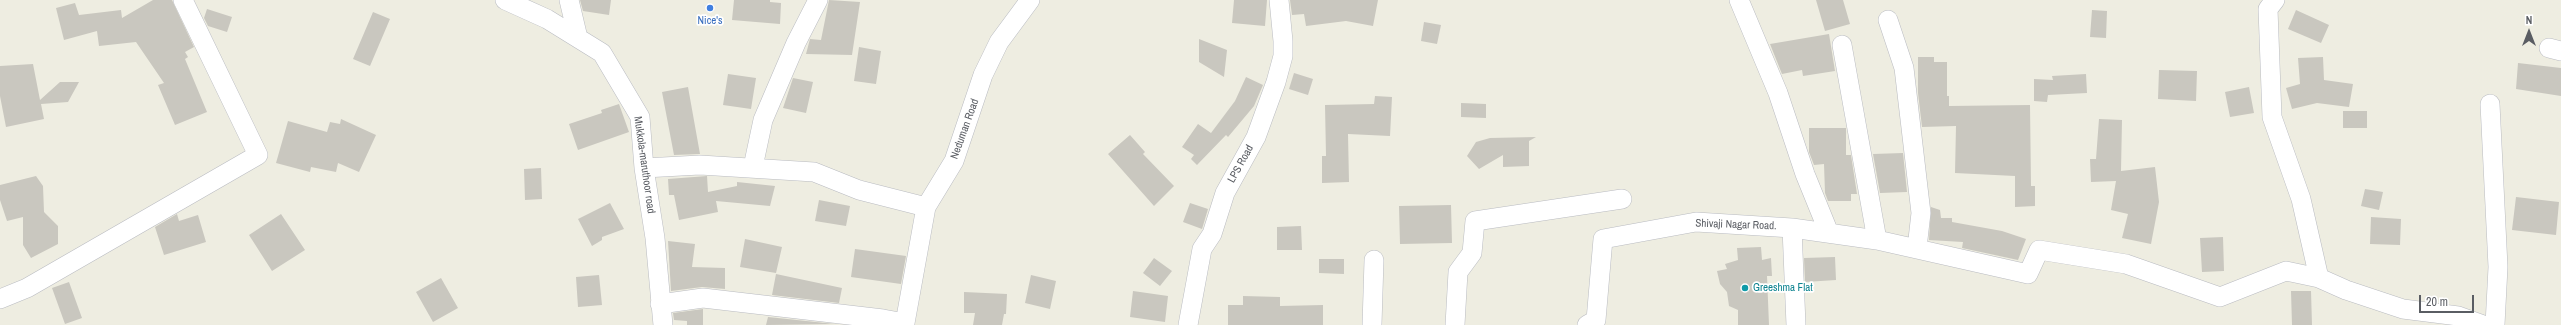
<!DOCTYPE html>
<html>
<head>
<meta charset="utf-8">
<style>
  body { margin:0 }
  #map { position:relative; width:2561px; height:325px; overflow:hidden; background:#eeede1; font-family:"Archivo Narrow",sans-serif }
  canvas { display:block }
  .north { position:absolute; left:2509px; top:12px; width:40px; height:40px; -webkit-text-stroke:3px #fff; paint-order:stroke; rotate:0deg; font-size:11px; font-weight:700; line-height:16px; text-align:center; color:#5a5d63 }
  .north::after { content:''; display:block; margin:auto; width:14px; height:18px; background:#5a5d63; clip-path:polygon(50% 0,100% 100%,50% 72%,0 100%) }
  .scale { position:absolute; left:2419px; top:295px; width:55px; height:18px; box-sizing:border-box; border:2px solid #5a5d63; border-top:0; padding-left:5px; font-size:12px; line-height:14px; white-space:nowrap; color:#5a5d63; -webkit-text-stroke:3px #fff; paint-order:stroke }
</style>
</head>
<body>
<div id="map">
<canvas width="2561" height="325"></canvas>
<div class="north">N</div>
<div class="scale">20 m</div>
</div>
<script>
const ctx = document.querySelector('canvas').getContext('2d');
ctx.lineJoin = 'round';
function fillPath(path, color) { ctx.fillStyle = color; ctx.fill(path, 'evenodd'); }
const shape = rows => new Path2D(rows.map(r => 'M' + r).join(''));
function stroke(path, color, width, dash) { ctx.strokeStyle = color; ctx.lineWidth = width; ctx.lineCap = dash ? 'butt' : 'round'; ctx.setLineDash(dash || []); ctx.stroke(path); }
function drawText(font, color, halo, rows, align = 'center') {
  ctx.font = font + ' "Archivo Narrow",sans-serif'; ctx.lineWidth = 3.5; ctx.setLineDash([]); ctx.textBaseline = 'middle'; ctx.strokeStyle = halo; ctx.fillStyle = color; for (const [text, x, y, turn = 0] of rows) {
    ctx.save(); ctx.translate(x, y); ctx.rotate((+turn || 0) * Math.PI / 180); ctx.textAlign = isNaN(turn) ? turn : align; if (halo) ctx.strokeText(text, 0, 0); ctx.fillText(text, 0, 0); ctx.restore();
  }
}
fillPath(shape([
  [153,0,172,0,194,47,185,52,188,57,185,59,207,112,175,125,158,85,164,83,136,42,99,46,97,31,64,40,56,8,75,3,79,15,121,10,122,18],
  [580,0,611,0,609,15,583,11],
  [734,0,770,0,770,2,781,3,780,24,732,20],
  [829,0,860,2,852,55,806,54,810,39,821,40],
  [1234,0,1267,0,1265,26,1232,23],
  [1290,0,1378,0,1373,26,1346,21,1306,26,1304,14,1292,15],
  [1816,0,1843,0,1850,24,1825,31],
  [207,9,232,17,227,32,208,26,204,18],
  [2092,10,2107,11,2106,38,2090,37],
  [2296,10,2329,25,2321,43,2288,29],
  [373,12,390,19,370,66,353,59],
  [1424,22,1441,25,1437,44,1421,41],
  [1829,34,1835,71,1803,76,1802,70,1782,74,1770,44],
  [1199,39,1227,50,1224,77,1199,62],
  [859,47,881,51,876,84,854,81],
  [1918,57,1934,57,1934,62,1947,62,1947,96,1949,96,1949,106,2030,105,2031,186,2035,186,2035,206,2015,207,2015,176,1955,173,1956,126,1922,127,1918,93],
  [2323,57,2324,80,2353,84,2349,107,2317,103,2292,109,2286,88,2300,84,2298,58],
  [2518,63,2561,68,2561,96,2516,89],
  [33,64,40,100,60,82,79,82,68,102,41,104,44,119,6,127,0,96,0,66],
  [2159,70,2197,71,2196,101,2158,99],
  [1294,73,1313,79,1308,95,1289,89],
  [728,74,756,78,751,109,723,105],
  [2086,74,2087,93,2048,95,2047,102,2034,101,2034,79,2053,80,2052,76],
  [1246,77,1263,85,1254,106,1228,137,1226,135,1197,165,1191,159,1194,155,1182,147,1198,124,1211,133,1235,101],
  [793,78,813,82,806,113,783,108],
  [688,87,700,154,674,155,662,92],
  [2249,87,2254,113,2230,117,2225,92],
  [1375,96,1392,97,1390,136,1348,134,1349,182,1322,183,1322,156,1326,156,1325,105,1374,104],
  [1461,103,1486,104,1486,118,1461,117],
  [619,104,629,132,578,150,569,124,602,113,601,110],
  [2343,111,2367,111,2367,128,2343,128],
  [341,119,376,135,359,172,338,163,336,172,311,167,310,172,276,163,288,121,327,132,330,122,340,124],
  [2099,119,2122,120,2121,171,2155,167,2159,202,2151,244,2122,238,2128,214,2111,210,2116,181,2091,182,2090,159,2096,159],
  [1809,128,1846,128,1846,155,1851,155,1857,194,1851,194,1851,201,1828,201,1825,193,1824,164,1814,165,1809,152],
  [1130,135,1145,152,1143,154,1174,186,1154,206,1108,154],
  [1536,137,1529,141,1529,166,1503,167,1503,155,1479,169,1467,156,1476,142,1490,138],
  [1903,153,1907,192,1880,193,1873,154],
  [541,168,542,199,525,200,524,169],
  [36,176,43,186,44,212,58,226,58,244,31,258,23,245,23,217,7,221,0,200,0,185],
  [707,176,708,192,737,186,737,182,775,186,770,206,716,201,718,212,679,220,674,195,669,195,668,179],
  [2365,189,2383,192,2379,210,2361,206],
  [2516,197,2559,202,2556,235,2512,230],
  [819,200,850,206,846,226,815,221],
  [610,203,624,229,602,237,602,240,592,246,578,219],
  [1190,203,1208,209,1202,229,1183,222],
  [1451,205,1452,243,1400,244,1399,206],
  [1931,207,1940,210,1941,218,1952,218,1952,222,2002,231,2026,239,2018,260,1962,248,1963,242,1929,240],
  [177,214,179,221,198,215,206,242,164,255,155,227],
  [281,214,305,250,272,271,249,235],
  [2371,217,2401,219,2400,245,2370,244],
  [1301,226,1302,250,1277,250,1277,227],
  [2223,237,2224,271,2202,272,2200,238],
  [745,239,782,247,776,273,740,267],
  [668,241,695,244,692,267,725,268,725,289,702,287,671,291],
  [1761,247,1762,260,1771,258,1772,276,1767,276,1769,325,1738,325,1738,310,1729,306,1727,292,1720,284,1717,271,1727,269,1725,264,1738,260,1737,248],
  [855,249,906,256,901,284,851,277],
  [1835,257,1836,280,1805,282,1804,258],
  [1154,258,1172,271,1160,286,1143,273],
  [1319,259,1344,259,1344,274,1319,273],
  [776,274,842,288,839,303,772,295],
  [599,275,602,305,578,307,576,277],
  [1031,275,1056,281,1050,309,1025,303],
  [441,278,458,308,433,322,416,292],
  [69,282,82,318,65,324,52,288],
  [1133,291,1168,296,1165,322,1130,317],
  [2291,291,2311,291,2312,325,2292,325],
  [964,292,1007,294,1006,314,1004,314,1002,325,973,325,975,313,964,313],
  [1243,296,1280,297,1280,306,1323,305,1323,325,1228,325,1228,305,1243,305],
  [703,309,703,325,687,325,687,321,674,320,673,313],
  [768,317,835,324,766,325]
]), '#c9c7bf');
const minor = shape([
  [505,0,547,19,602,53,640,117,644,168,655,238,663,325],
  [569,0,578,38],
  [1739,0,1778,93,1805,174,1829,233],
  [2275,0,2268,9,2272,117,2301,199,2319,278],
  [1888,20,1904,68,1921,213,1917,248],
  [1842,45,1877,240],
  [2549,48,2561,51],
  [2490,104,2498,267,2495,325],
  [753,167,763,120,796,43,818,0],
  [644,168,700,165,814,172,859,190,926,207,954,161,983,75,999,42,1030,0],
  [1792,228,1877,240,2028,274,2039,250,2126,264,2220,297,2286,271,2319,278,2346,290,2403,309,2458,316,2483,325],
  [0,299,27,288,258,155,183,0],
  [660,304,703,298,883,319,905,323,926,207],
  [1188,325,1202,249,1212,234,1225,193,1256,137,1276,82,1283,56,1283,41,1279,0],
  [1372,325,1374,260],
  [1455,325,1458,272,1472,253,1475,221,1622,199],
  [1587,325,1596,320,1603,239,1696,222,1792,228,1796,325]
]);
stroke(minor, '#b9bbc1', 20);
stroke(minor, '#fff', 19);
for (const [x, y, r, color] of [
  [710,8,4,"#3f7fe0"],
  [1745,288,4,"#0f9aa8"]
]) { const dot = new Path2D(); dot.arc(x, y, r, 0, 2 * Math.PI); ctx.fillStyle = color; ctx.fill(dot); stroke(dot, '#fff', 1.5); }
drawText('11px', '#366cbe', '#fff', [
  ["Nice's",710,21]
]);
drawText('11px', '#5a5d63', '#fff', [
  ["Neduman Road",965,129,-70],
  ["LPS Road",1241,164,-61],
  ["Mukkola-maruthoor road",644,165,82],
  ["Shivaji Nagar Road.",1736,225,2]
]);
drawText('11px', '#0d838f', '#fff', [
  ["Greeshma Flat",1753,288]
], 'left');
</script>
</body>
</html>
